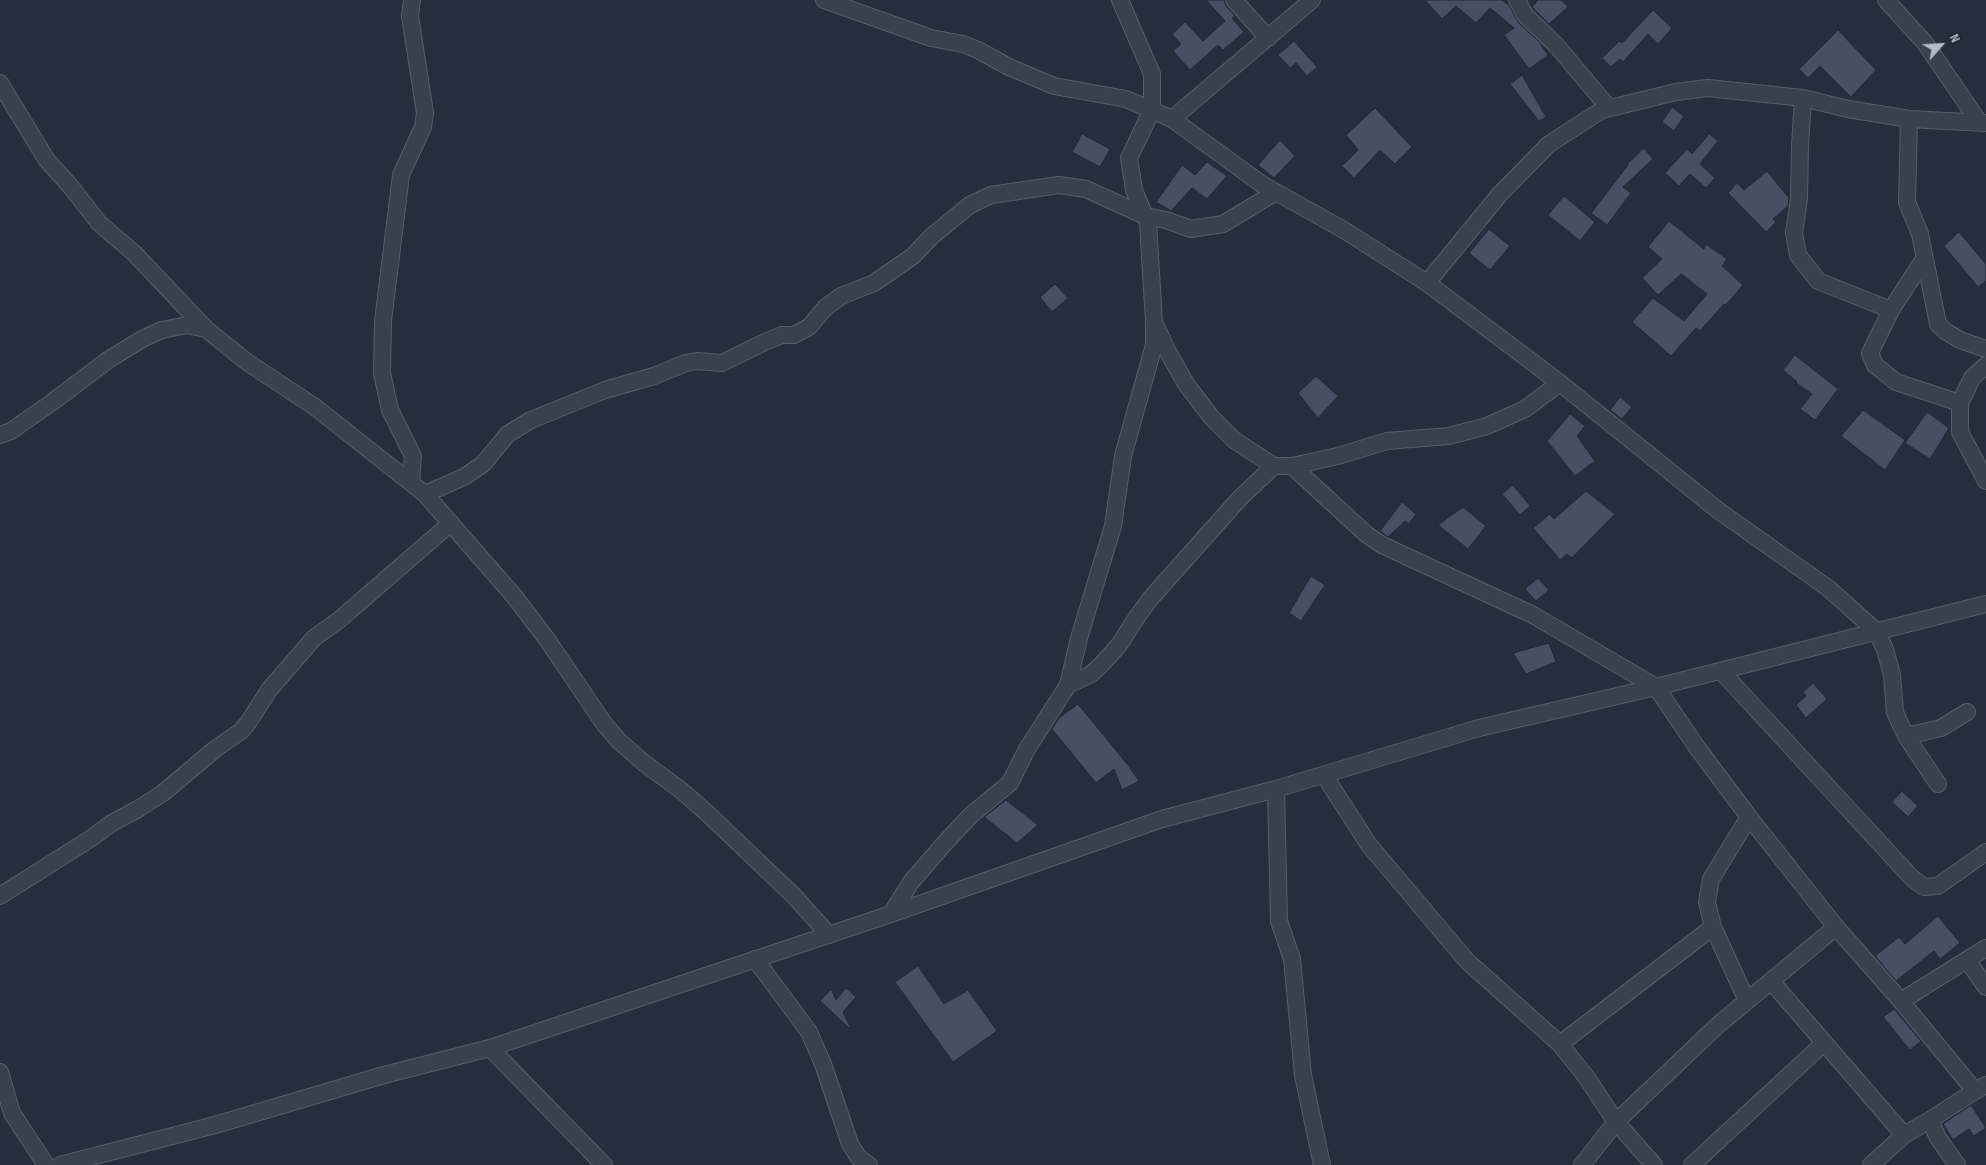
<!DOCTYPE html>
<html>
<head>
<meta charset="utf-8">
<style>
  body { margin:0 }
  #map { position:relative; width:1986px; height:1165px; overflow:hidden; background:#242f3e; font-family:"Sofia Sans Condensed",sans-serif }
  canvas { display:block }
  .north { position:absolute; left:1916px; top:20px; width:50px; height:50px; -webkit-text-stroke:4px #1d2633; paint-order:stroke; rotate:64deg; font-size:14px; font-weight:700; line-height:20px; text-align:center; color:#b4bcc9 }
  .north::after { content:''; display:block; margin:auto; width:18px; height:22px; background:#b4bcc9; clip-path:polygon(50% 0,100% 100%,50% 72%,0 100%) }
</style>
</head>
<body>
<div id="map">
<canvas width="1986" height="1165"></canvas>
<div class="north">N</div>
</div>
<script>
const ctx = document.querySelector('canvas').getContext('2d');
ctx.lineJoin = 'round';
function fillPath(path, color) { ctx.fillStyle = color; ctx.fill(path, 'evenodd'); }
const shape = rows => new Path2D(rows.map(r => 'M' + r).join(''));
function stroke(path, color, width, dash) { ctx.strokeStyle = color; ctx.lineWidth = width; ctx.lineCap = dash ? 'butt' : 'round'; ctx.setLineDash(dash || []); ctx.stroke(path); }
const building = shape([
  [1206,0,1224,0,1226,6,1235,16,1232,18,1244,32,1223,50,1218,45,1190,70,1173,51,1181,44,1172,34,1185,22,1203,41,1225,21,1206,0],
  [1425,0,1502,0,1509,5,1518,22,1539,42,1548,55,1529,69,1504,35,1514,28,1490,8,1476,23,1456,6,1442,19,1425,0],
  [1538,0,1561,0,1568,7,1549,24,1532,7,1538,0],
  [1653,10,1672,28,1658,44,1648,34,1623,62,1620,59,1611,67,1602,58,1619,41,1622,43,1653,10],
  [1838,30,1876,70,1851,97,1820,66,1808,78,1799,69,1838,30],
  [1294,41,1317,67,1307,76,1296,63,1290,68,1278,55,1294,41],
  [1522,75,1546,117,1539,121,1510,84,1522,75],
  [1672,107,1684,116,1674,131,1662,122,1672,107],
  [1375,108,1412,147,1395,164,1380,150,1354,178,1342,166,1358,150,1346,135,1375,108],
  [1082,134,1110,149,1100,167,1072,152,1082,134],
  [1709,134,1718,141,1700,164,1715,178,1706,188,1690,174,1679,186,1665,173,1687,149,1692,154,1709,134],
  [1280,140,1295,156,1274,178,1258,165,1280,140],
  [1644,148,1653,159,1623,187,1631,193,1607,225,1591,213,1628,165,1627,164,1644,148],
  [1207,162,1227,176,1207,199,1192,188,1171,211,1156,202,1182,165,1195,175,1207,162],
  [1767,171,1789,198,1788,206,1773,219,1776,222,1766,232,1728,193,1737,183,1744,190,1767,171],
  [1564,196,1595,222,1580,241,1548,215,1564,196],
  [1669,221,1704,249,1706,244,1727,259,1722,266,1743,285,1726,305,1724,304,1700,331,1696,328,1671,356,1632,322,1653,298,1684,321,1707,294,1681,274,1658,295,1642,278,1662,259,1648,247,1669,221],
  [1489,229,1510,246,1490,270,1469,253,1489,229],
  [1959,232,1986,264,1986,281,1978,287,1944,246,1959,232],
  [1055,284,1068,298,1052,312,1040,297,1055,284],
  [1795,355,1838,389,1815,420,1800,409,1812,394,1796,383,1797,382,1783,370,1795,355],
  [1316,376,1338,396,1318,418,1298,393,1316,376],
  [1620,397,1632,407,1622,419,1610,410,1620,397],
  [1863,410,1905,440,1885,470,1841,436,1863,410],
  [1927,412,1949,428,1930,459,1905,443,1927,412],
  [1570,414,1585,426,1577,436,1595,461,1575,476,1547,441,1570,414],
  [1513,485,1530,506,1520,515,1502,494,1513,485],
  [1586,491,1615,514,1572,558,1567,554,1560,560,1533,528,1550,514,1554,519,1586,491],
  [1402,502,1416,514,1409,524,1405,521,1388,537,1380,531,1402,502],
  [1463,507,1486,526,1468,549,1438,525,1463,507],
  [1311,576,1325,585,1301,621,1289,613,1311,576],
  [1538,578,1549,590,1536,601,1525,589,1538,578],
  [1549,643,1556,662,1526,674,1513,653,1549,643],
  [1813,683,1827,699,1806,718,1796,705,1806,696,1803,692,1813,683],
  [1078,704,1128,765,1139,781,1122,790,1114,769,1096,783,1052,729,1059,718,1078,704],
  [1902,791,1918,806,1908,817,1892,802,1902,791],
  [1006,800,1038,825,1017,843,984,817,1006,800],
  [1938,916,1960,943,1940,959,1934,951,1896,981,1875,956,1899,937,1905,944,1938,916],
  [918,966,944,1004,968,990,997,1031,953,1062,895,982,918,966],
  [846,988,856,997,843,1012,850,1027,849,1028,820,1001,831,989,836,1000,846,988],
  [1894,1009,1921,1041,1910,1050,1883,1017,1894,1009],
  [1971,1105,1986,1128,1974,1136,1969,1129,1953,1140,1943,1124,1971,1105]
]);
fillPath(building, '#455162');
stroke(building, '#1f2835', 1);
const minor = shape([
  [824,0,931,38,963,44,978,50,1009,67,1054,86,1126,99,1172,119,1263,185,1344,230,1427,283,1560,383,1719,511,1828,588,1876,631,1885,649,1892,675,1895,712,1898,719,1906,736,1938,784],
  [1234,0,1268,38],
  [1517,0,1525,15,1556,45,1609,108],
  [1886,0,1925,43,1979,122],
  [0,83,46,159,71,187,99,223,134,253,206,329],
  [1803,98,1800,145,1799,199,1794,233,1798,255,1818,281,1891,310],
  [1172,119,1312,0],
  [1909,119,1907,202,1920,234,1938,324,1945,331,1960,340,1986,349],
  [1924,259,1891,310,1870,353,1875,365,1896,382,1960,403],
  [1427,283,1500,194,1549,144,1602,110,1676,92,1708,88,1803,98,1848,109,1909,119,1986,123],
  [1156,326,1168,352,1186,384,1212,418,1234,440,1274,466,1292,466,1338,456,1387,441,1449,436,1487,426,1525,409,1560,383],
  [1986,365,1972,378,1960,403,1960,432,1986,481],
  [0,435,11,431,51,403,108,360,144,338,162,330,187,325,206,329,247,362,315,407,425,494,514,596,546,638,605,725,619,741,644,763,682,791,707,813,794,896,829,935],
  [1292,466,1366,534,1382,545,1533,615,1656,687,1696,746,1749,817,1836,927,1901,1001,1975,1091,1986,1085],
  [411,482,413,456,390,410,382,373,383,321,401,175,423,127,425,113,410,16,412,0],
  [425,494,464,477,483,464,508,434,531,420,605,390,654,376,686,363,697,361,722,363,765,342,782,335,794,335,809,327,825,308,841,296,874,283,913,256,932,236,970,205,991,195,1059,185,1086,189,1145,216,1166,220,1191,229,1223,224,1276,192],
  [1721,671,1912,878,1924,887,1938,886,1986,852],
  [1068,685,1091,674,1101,665,1119,645,1137,617,1150,599,1240,498,1274,466],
  [1906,736,1941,728,1967,712],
  [1324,775,1369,845,1467,961,1560,1044,1587,1078,1616,1122,1654,1165],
  [1276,789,1279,921,1292,959,1303,1075,1322,1165],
  [0,896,90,839,112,823,138,809,163,793,214,750,241,731,248,723,269,690,314,638,339,620,451,523],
  [891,914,911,882,943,845,971,815,1010,783,1027,749,1068,685,1079,638,1113,526,1123,456,1154,345,1154,322,1148,223,1134,190,1129,158,1152,110,1152,74,1120,0],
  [755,959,809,1032,823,1064,850,1144,859,1158,869,1165],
  [1967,960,1986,987],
  [1771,981,1904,1135],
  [1747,1001,1713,927,1707,902,1711,879,1749,817],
  [1901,1001,1986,948],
  [1560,1044,1713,927],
  [490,1048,604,1165],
  [0,1072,12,1113,46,1165],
  [60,1165,215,1125,384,1075,490,1048,891,914,1162,819,1276,789,1479,728,1656,687,1986,604],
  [1582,1165,1616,1122,1718,1025,1836,927],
  [1692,1165,1824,1043],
  [1871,1165,1904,1135,1930,1120],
  [1957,1165,1938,1138,1930,1120,1975,1091]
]);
stroke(minor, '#565f6c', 18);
stroke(minor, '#38414e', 16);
</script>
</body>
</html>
